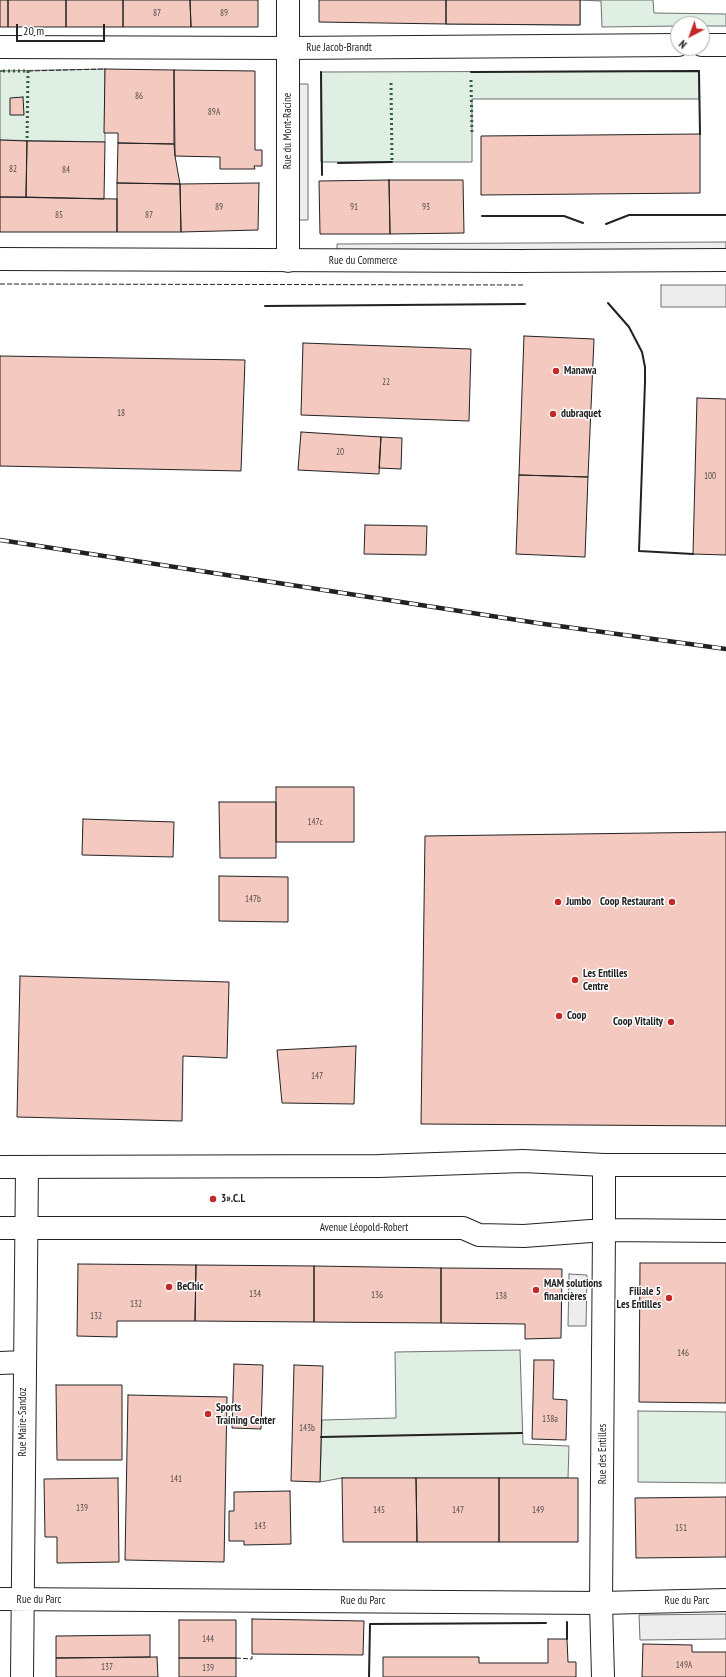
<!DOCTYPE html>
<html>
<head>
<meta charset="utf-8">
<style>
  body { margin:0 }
  #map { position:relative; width:726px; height:1677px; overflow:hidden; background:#fff; font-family:"PT Sans Narrow",sans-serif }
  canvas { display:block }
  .north { position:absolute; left:670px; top:16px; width:40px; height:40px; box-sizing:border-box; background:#fff; border:1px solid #a7a7a7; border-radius:50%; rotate:221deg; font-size:11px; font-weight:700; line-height:16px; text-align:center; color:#222 }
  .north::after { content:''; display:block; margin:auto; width:14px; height:18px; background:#c62828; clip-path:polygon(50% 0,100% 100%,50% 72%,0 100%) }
  .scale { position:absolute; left:16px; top:24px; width:89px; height:18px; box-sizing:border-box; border:2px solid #222; border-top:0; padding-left:5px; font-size:12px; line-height:14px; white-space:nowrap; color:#222; -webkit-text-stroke:3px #fff; paint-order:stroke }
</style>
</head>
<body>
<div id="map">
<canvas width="726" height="1677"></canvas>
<div class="north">N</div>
<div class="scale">20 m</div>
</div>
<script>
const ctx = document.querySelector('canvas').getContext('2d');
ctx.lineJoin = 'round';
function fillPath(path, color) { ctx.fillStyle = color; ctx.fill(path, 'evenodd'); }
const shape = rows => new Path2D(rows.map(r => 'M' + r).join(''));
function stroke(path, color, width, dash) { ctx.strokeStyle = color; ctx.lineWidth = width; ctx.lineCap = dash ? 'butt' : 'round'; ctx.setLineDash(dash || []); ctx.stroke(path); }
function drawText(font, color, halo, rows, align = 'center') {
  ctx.font = font + ' "PT Sans Narrow",sans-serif'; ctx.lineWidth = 3; ctx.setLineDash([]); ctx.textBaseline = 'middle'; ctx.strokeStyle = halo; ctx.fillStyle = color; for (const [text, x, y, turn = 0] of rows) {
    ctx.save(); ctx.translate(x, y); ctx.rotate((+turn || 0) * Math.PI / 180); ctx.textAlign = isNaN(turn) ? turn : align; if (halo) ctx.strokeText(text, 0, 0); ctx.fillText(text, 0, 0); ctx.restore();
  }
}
const green = shape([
  [446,0,653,0,654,13,726,14,726,26,702,26,702,24,678,24,678,26,602,27,601,1,580,0,580,25,446,24,446,0],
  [105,69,105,142,0,140,0,71,105,69],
  [699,71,699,99,472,99,472,162,321,162,321,72,699,71],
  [520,1350,523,1444,569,1446,568,1478,342,1478,320,1482,322,1420,396,1418,395,1352,520,1350],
  [638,1411,726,1412,726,1483,638,1482,638,1411]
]);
fillPath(green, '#e0efe3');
stroke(green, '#6f6f6f', 1);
const parking = shape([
  [297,84,308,84,308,220,297,220,297,84],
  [726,242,726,252,337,254,337,244,726,242],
  [661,285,726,285,726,307,661,307,661,285],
  [569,1274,587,1275,586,1326,568,1326,569,1274],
  [726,1614,726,1639,640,1640,639,1615,726,1614]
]);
fillPath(parking, '#ededed');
stroke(parking, '#6f6f6f', 1);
const building = shape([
  [0,0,8,0,8,27,0,27,0,0],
  [8,0,66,0,66,27,8,27,8,0],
  [66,0,123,0,123,27,66,27,66,0],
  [123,0,190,0,191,27,123,27,123,0],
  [190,0,258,0,258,27,191,27,190,0],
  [319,0,446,0,446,24,319,22,319,0],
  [446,0,580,0,580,25,446,24,446,0],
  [105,69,174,70,174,144,118,143,118,133,104,133,105,69],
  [174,70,255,71,255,150,262,150,262,166,254,166,255,169,220,169,220,157,175,156,174,70],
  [23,97,24,115,10,115,10,98,23,97],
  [700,134,700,193,481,195,481,136,700,134],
  [0,140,27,141,26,197,0,197,0,140],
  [27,141,105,142,104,199,26,197,27,141],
  [118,143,174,144,175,156,180,184,117,183,118,143],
  [389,180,390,234,320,234,319,181,389,180],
  [389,180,463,180,464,233,390,234,389,180],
  [117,183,180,184,181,232,117,232,117,183],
  [259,183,258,230,181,232,180,184,259,183],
  [0,197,117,199,117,232,0,232,0,197],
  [524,336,594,339,588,477,519,475,524,336],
  [303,343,471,349,469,421,301,415,303,343],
  [0,356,245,360,241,471,0,466,0,356],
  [697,398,726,399,726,555,693,554,697,398],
  [301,432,381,437,379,474,298,470,301,432],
  [381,437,402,438,401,469,379,468,381,437],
  [519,475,588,477,585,557,516,554,519,475],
  [365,525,427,526,426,555,364,554,365,525],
  [276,787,354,787,354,842,276,842,276,787],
  [219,802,276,802,276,858,220,858,219,802],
  [83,819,174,822,173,857,82,855,83,819],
  [726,832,726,1126,421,1124,425,836,726,832],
  [219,876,288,877,288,922,219,921,219,876],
  [20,976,229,982,227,1058,183,1056,182,1121,17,1117,20,976],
  [356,1046,354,1104,282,1103,277,1050,356,1046],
  [640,1263,726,1263,726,1403,639,1402,640,1263],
  [78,1264,196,1265,195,1321,117,1321,117,1337,77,1336,78,1264],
  [196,1265,314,1266,314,1322,195,1321,196,1265],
  [314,1266,441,1268,441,1323,314,1322,314,1266],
  [441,1268,562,1269,561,1338,525,1339,525,1324,441,1323,441,1268],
  [534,1360,554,1360,553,1399,567,1400,566,1440,532,1439,534,1360],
  [234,1364,263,1365,261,1429,232,1428,234,1364],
  [294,1365,323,1366,320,1482,291,1481,294,1365],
  [56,1385,122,1385,122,1460,57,1460,56,1385],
  [128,1395,227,1397,224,1562,125,1560,128,1395],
  [118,1478,119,1562,57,1563,57,1537,45,1537,44,1479,118,1478],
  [342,1478,416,1478,417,1542,343,1542,342,1478],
  [416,1478,499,1478,499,1542,417,1542,416,1478],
  [499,1478,578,1478,578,1542,499,1542,499,1478],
  [290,1491,291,1544,244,1545,244,1541,229,1541,229,1511,234,1511,234,1492,290,1491],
  [726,1497,726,1557,636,1558,635,1498,726,1497],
  [252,1619,364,1621,363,1655,252,1654,252,1619],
  [179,1620,236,1620,236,1658,179,1658,179,1620],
  [150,1635,150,1657,56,1658,56,1636,150,1635],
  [548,1639,567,1639,568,1662,576,1662,576,1677,383,1677,383,1657,479,1657,479,1663,548,1663,548,1639],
  [643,1644,692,1645,692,1652,726,1652,726,1677,642,1677,643,1644],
  [157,1657,158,1677,56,1677,56,1658,157,1657],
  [179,1658,236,1658,236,1677,179,1677,179,1658]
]);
fillPath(building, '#f3c9c0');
stroke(building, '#222', 1);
const street = shape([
  [702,45,726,45],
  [0,47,288,48,678,45],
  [0,259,518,261,726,260],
  [288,261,288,0],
  [0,1363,24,1362],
  [0,1599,601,1603,726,1600],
  [22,1677,27,1167],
  [603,1677,601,1603,604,1230]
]);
const primary = shape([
  [0,1167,379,1166,523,1161,604,1165,726,1165],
  [0,1228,463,1228,479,1235,524,1236,604,1230,726,1231],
  [604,1230,604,1165]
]);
stroke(street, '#222', 24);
stroke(primary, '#222', 24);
stroke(street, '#fff', 22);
stroke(primary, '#fff', 22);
const rail = shape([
  [0,540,537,623,726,649]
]);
stroke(rail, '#222', 4.5);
stroke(rail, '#fff', 3, [9]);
stroke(shape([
  [3,71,28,71,27,141],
  [471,80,472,135],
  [391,83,392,162]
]), '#2f5e38', 3, [2, 3]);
stroke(shape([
  [0,71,3,71],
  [28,71,105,69],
  [0,284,524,285],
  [236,1658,252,1659,252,1654]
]), '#222', 1, [5, 2]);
stroke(shape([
  [321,72,322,175],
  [471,72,699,71,700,134],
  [338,163,392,162],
  [482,216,564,216,583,223],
  [606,224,629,215,726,215],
  [608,303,629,327,642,352,645,367,645,382,639,551,693,554],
  [265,306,525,304],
  [321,1437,522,1433],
  [567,1622,567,1639],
  [369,1677,370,1624,546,1623]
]), '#222', 2);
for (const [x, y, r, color] of [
  [556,371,4,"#c62828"],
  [553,414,4,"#c62828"],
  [558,902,4,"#c62828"],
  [672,902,4,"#c62828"],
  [575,980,4,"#c62828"],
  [559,1016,4,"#c62828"],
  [671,1022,4,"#c62828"],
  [213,1199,4,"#c62828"],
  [169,1287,4,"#c62828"],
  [536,1290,4,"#c62828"],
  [669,1298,4,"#c62828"],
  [208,1414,4,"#c62828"]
]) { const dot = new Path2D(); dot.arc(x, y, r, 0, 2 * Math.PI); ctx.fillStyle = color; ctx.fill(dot); stroke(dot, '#fff', 1.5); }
drawText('9px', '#564c4a', null, [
  ["87",157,13],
  ["89",224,13],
  ["86",139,96],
  ["89A",214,112],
  ["82",13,169],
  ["84",66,170],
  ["89",219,207],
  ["91",354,207],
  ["93",426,207],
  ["85",59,215],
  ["87",149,215],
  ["22",386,382],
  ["18",121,413],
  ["20",340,452],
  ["100",710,476],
  ["147c",315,822],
  ["147b",253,899],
  ["147",317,1076],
  ["134",255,1294],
  ["136",377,1295],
  ["138",501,1296],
  ["132",136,1304],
  ["132",96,1316],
  ["146",683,1353],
  ["138a",550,1419],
  ["143b",307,1428],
  ["141",176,1479],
  ["139",82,1508],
  ["145",379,1510],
  ["147",458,1510],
  ["149",538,1510],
  ["143",260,1526],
  ["151",681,1528],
  ["144",208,1639],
  ["149A",684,1665],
  ["137",107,1667],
  ["139",208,1668]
]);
drawText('11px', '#222', '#fff', [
  ["Rue Jacob-Brandt",339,48],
  ["Rue du Mont-Racine",288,131,-90],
  ["Rue du Commerce",363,261],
  ["Avenue Léopold-Robert",364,1228],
  ["Rue Maire-Sandoz",23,1422,-90],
  ["Rue des Entilles",603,1454,-90],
  ["Rue du Parc",39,1600],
  ["Rue du Parc",363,1601],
  ["Rue du Parc",687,1601]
]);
drawText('bold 11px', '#222', '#fff', [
  ["Manawa",564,371],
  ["dubraquet",561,414],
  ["Jumbo",566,902],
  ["Coop Restaurant",664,902,"right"],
  ["Les Entilles",583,974],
  ["Centre",583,987],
  ["Coop",567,1016],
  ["Coop Vitality",663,1022,"right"],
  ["3».C.L",221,1199],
  ["MAM solutions",544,1284],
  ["financières",544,1297],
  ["BeChic",177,1287],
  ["Filiale 5",661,1292,"right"],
  ["Les Entilles",661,1305,"right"],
  ["Sports",216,1408],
  ["Training Center",216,1421]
], 'left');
</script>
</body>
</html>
